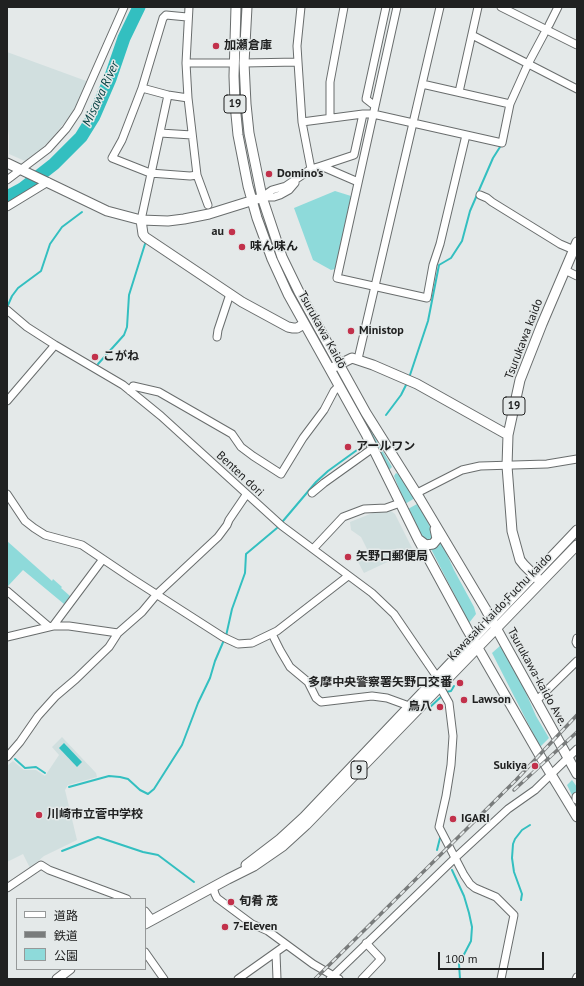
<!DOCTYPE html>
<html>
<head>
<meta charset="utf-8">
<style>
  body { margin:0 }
  #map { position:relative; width:584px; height:986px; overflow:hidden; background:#e4e9e9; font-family:"PT Sans","Noto Sans JP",sans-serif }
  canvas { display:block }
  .frame { position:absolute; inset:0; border:8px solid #202121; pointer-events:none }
  .legend { position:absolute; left:16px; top:898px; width:130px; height:72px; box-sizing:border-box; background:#e4e9e9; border:1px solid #969999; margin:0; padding:5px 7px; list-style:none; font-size:12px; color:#202121 }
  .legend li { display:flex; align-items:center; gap:8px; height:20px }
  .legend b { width:20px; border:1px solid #969999 }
  .scale { position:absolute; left:438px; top:952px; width:106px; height:18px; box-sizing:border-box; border:2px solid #202121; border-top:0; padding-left:5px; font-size:12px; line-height:14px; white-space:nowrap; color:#202121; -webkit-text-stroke:3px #e4e9e9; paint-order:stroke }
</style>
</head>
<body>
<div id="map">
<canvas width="584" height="986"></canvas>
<div class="frame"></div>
<ul class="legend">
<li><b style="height:5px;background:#fff"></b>道路</li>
<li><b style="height:5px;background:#797c7c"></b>鉄道</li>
<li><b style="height:11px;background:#8edada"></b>公園</li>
</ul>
<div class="scale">100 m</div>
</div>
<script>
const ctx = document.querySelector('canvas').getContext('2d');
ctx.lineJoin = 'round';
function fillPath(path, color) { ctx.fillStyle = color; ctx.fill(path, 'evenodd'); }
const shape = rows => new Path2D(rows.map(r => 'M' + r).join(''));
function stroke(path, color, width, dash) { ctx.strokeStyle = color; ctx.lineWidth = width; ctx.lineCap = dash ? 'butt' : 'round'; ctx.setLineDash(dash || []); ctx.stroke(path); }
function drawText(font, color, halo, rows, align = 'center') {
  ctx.font = font + ' "PT Sans","Noto Sans JP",sans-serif'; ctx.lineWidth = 3; ctx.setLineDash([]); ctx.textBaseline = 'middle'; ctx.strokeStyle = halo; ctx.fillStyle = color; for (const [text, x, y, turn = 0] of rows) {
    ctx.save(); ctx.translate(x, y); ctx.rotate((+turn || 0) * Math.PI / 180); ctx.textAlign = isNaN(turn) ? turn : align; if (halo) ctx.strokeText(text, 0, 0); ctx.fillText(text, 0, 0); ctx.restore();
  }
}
fillPath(shape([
  [7,52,89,82,75,110,51,139,40,150,25,161,9,154,9,136,7,123],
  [391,511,395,514,413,550,364,573,357,560,369,553,361,537,351,530,350,522,375,512],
  [62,737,96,773,97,777,68,785,65,790,77,840,44,856,30,868,23,854,7,862,7,766,13,761,24,770,36,770,45,776,59,755,52,747]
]), '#d1dfdf');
fillPath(shape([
  [335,191,351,196,335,269,331,270,313,260,294,208],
  [364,419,392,467,388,471,372,438],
  [396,473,401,476,415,498,405,504,394,476],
  [417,504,420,506,434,535,430,542,423,540,408,509],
  [7,541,52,581,53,579,62,587,61,588,70,596,64,604,23,570,8,586,7,586],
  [441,541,454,570,474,607,476,614,469,623,431,549],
  [501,645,520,679,536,716,549,738,540,747,492,653],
  [572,780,577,787,577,793,573,797,567,785]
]), '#8edada');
fillPath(shape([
  [64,743,82,762,77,767,59,748]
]), '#33bfc0');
stroke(shape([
  [8,305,12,296,18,288,41,271,50,244,62,227,82,212],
  [98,364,124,335,127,327,129,295,145,244],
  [410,375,428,321,439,265,451,258,462,241,470,211,493,158,500,147],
  [386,415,401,395,406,385],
  [283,521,316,482,328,471,357,450],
  [226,636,232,609,245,573,246,554,277,528],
  [446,692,451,691,454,686],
  [428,709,443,695],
  [15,759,25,768,36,767,45,773],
  [69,787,109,776,120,777,128,779,140,790,148,794,154,789,182,745,198,703,210,678,215,661,224,640],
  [437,850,440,838],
  [62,851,98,837,143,852,158,855,194,882],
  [452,870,464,896,469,913,472,927,471,941,459,964,460,979],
  [521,900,522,894,514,872,512,858,513,844,515,839,522,830,530,825]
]), '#33bfc0', 2);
stroke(shape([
  [7,197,22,189,54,164,81,137,94,116,110,79,124,38,139,7]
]), '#33bfc0', 13);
const minor = shape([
  [189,7,186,63,188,98,197,175,208,205],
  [301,7,297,46,298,62,302,122,311,169],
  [397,7,337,278,427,298,433,265,440,244,466,135],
  [501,7,577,45],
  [187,17,166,15,163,18,142,88,122,140,112,158,150,173,190,176,197,175],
  [549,25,558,7],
  [472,35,577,89],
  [186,63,233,63],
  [244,63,298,62],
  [422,84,510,104],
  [142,88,168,95,188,98],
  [459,92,478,7],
  [375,106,366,99,386,7],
  [330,118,330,82,344,7],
  [302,122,363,114,373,114,502,143,510,104,528,64,544,34],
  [160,133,192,135],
  [321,166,354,155,363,114],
  [7,180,48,149,66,129,78,111,124,7],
  [480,195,487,198,492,202,560,244,574,250],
  [262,197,272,190,286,186,311,169,321,166,358,182],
  [262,197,274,197,280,195,289,190,295,183],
  [7,207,48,182],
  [141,220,168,95],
  [565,270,577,276],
  [7,310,27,327,55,345,123,385,161,416,282,526,372,593,394,614,437,677],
  [217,337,218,330,230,294],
  [358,359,440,7],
  [130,391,133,386,159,392,232,434,241,447,253,456,281,474,303,438,324,410,334,391,339,386],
  [7,401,55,345],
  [312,493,324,483,373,448],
  [417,493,462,470,480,466,547,464,577,459],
  [7,494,25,521,34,528,45,535,82,545,131,578,223,637,238,644,252,643,277,631,348,576],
  [313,549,343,517,364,509,386,508,400,503],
  [7,591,48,626],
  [53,626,103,559],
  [272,634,280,650,290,667,308,682,316,698,321,702,372,696,387,698,409,706],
  [7,637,53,626,69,626,118,633],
  [577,638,576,642,577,644],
  [440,687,449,703,453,736,451,765,446,796,439,827,464,875,470,884,475,888,496,897,514,915,501,979],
  [536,701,577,661],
  [7,757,20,742,38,716,56,696,76,679,109,647,118,633,142,612,157,594,218,537,227,525,229,520,246,495],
  [213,887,215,894,217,898,252,924,268,931,313,964,339,979],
  [7,888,41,865,49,870,127,899],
  [145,911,152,920],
  [145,952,164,979],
  [276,953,277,979],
  [238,979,286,945],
  [330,979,455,858,508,809,535,790,577,749],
  [362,979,381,959,366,943],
  [576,979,577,977]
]);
const major = shape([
  [236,7,234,76,235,104,238,135,248,186,257,218,272,259,288,294,366,434,418,539,467,629,543,761,577,817],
  [247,7,244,63,246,104,249,133,262,197,282,257,299,292,366,413,420,499,485,608,577,774],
  [7,163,107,211,141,220,168,221,184,219,209,214,257,199],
  [141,220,143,234,145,237,242,302,288,327,293,328,297,328,304,324],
  [334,367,352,358,373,365,417,384,508,435],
  [418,539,426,545,433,544,437,539,435,529],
  [538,579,524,565,520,560,512,531,507,466,508,435,520,380,542,324,577,242],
  [577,797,577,799],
  [246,865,280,839,304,817,577,530],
  [145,924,228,879,254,866,283,846,306,825,577,545],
  [57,979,70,969]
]);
stroke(minor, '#696d6d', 9);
stroke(major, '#696d6d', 11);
stroke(minor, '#fff', 7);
stroke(major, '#fff', 9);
const rail = shape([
  [514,790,577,732],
  [315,979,516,780,577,715]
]);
stroke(rail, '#797c7c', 3.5);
stroke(rail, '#e4e9e9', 2, [6]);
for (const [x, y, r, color] of [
  [216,46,4,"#c2314b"],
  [269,174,4,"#c2314b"],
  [232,232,4,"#c2314b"],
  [242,247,4,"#c2314b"],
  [351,331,4,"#c2314b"],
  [95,357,4,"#c2314b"],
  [348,447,4,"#c2314b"],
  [348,557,4,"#c2314b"],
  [460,683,4,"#c2314b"],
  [464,700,4,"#c2314b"],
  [440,707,4,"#c2314b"],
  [535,766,4,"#c2314b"],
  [39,815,4,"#c2314b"],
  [453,819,4,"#c2314b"],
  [231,902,4,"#c2314b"],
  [225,927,4,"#c2314b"]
]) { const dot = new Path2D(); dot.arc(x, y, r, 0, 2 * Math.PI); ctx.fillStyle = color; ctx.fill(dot); stroke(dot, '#e4e9e9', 1.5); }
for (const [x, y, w] of [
  [235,104,22],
  [514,406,22],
  [359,770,16]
]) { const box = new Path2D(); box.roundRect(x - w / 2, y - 9, w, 18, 3); ctx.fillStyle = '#e4e9e9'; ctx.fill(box); stroke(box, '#202121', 1); }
drawText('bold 11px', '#202121', null, [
  ["19",235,104],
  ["19",514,406],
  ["9",359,770]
]);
drawText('bold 12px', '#202121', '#e4e9e9', [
  ["加瀬倉庫",224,46],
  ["Domino's",277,174],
  ["au",224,232,"right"],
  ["味ん味ん",250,247],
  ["Ministop",359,331],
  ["こがね",103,357],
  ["アールワン",356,447],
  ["矢野口郵便局",356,557],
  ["多摩中央警察署矢野口交番",452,683,"right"],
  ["Lawson",472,700],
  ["鳥八",432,707,"right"],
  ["Sukiya",527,766,"right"],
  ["川崎市立菅中学校",47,815],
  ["IGARI",461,819],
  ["旬肴 茂",239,902],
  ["7-Eleven",233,927]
], 'left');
drawText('12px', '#202121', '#e4e9e9', [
  ["Tsurukawa Kaidō",322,330,61],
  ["Tsurukawa kaido",524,339,-69],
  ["Benten dori",240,474,43],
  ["Kawasaki kaido;Fuchu kaido",500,607,-46],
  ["Tsurukawa-kaido Ave.",537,677,61]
]);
drawText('italic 13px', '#003e3f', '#e4e9e9', [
  ["Misawa River",101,94,-65]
]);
</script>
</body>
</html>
